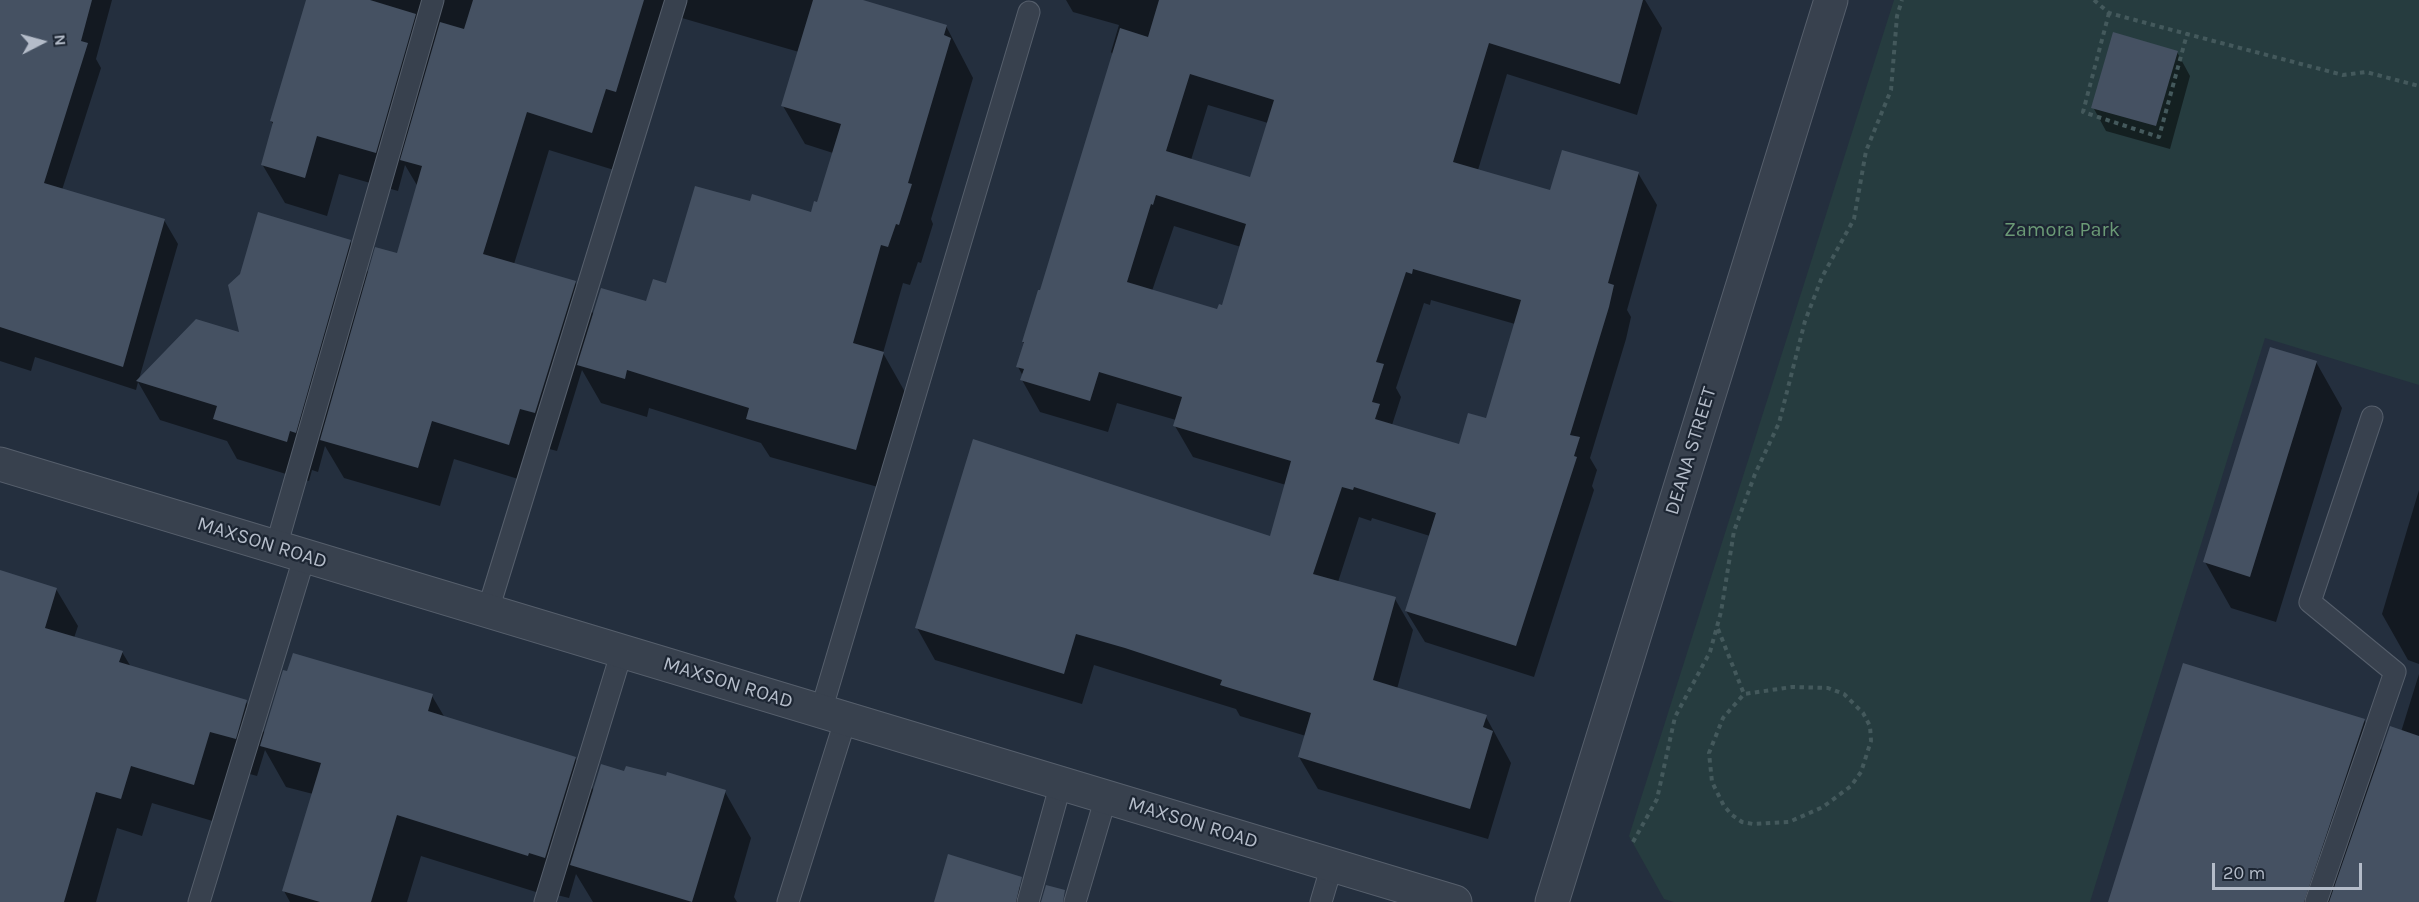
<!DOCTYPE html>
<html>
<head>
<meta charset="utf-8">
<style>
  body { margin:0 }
  #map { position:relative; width:2419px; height:902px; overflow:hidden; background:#242f3e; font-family:Karla,sans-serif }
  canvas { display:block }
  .north { position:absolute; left:12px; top:12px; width:60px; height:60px; -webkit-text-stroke:4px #1d2633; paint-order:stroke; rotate:84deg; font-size:16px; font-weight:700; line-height:24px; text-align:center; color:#b4bcc9 }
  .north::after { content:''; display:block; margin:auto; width:21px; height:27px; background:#b4bcc9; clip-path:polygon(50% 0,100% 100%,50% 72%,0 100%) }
  .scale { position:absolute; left:2212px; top:863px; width:150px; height:27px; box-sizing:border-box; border:3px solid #b4bcc9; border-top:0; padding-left:8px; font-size:18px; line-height:21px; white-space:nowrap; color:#b4bcc9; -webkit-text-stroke:4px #1d2633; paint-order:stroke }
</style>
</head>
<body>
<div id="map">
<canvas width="2419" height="902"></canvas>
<div class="north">N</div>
<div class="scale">20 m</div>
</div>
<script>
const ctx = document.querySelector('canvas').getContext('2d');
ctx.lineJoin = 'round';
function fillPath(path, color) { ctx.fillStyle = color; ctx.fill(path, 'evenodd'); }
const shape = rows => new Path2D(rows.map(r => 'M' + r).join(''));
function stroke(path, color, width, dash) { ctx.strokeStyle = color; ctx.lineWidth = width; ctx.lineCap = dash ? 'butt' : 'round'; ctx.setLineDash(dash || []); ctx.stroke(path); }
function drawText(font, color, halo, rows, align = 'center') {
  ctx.font = font + ' Karla,sans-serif'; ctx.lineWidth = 4.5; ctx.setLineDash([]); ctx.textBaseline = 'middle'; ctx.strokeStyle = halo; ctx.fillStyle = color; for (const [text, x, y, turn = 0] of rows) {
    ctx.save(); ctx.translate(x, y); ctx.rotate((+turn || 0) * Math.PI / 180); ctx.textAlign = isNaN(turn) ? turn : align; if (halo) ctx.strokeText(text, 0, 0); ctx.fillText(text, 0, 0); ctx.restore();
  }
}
fillPath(shape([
  [1894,0,2419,0,2419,385,2265,338,2090,902,1674,902,1664,899,1629,836]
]), '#263c3f');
fillPath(shape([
  [0,0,112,0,96,59,101,68,62,190,164,220,178,244,139,379,241,334,350,241,369,274,398,255,418,187,405,165,398,191,339,174,327,216,285,203,262,164,274,126,271,121,307,0,857,0,946,26,973,78,931,219,933,224,921,263,918,262,910,285,903,283,883,353,905,392,878,487,770,457,761,443,649,408,647,417,601,403,582,370,557,451,542,447,531,483,454,459,440,506,344,478,325,446,318,472,312,470,309,481,237,459,227,441,160,420,138,382,136,390,35,357,31,371,0,361],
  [675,16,799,52,783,106,805,144,833,153,818,204,812,214,751,203,647,302,594,315,575,282,514,264,549,150,614,170],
  [1066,0,1645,0,1662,28,1637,115,1507,74,1478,170,1551,192,1638,173,1657,205,1627,310,1631,317,1626,339,1590,458,1597,470,1592,486,1594,490,1534,677,1425,642,1406,611,1430,536,1372,518,1371,521,1359,517,1338,582,1395,599,1413,630,1397,689,1486,717,1511,763,1488,839,1318,789,1299,757,1306,736,1240,716,1236,709,1094,665,1082,704,935,660,917,628,1271,538,1286,485,1193,457,1175,426,1176,420,1117,403,1108,432,1040,412,1022,380,1023,376,1018,367,1025,345,1023,342,1041,292,1113,55,1111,52,1119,25,1073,12],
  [1208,105,1268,123,1251,179,1191,160],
  [1174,226,1241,247,1223,307,1218,311,1152,291],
  [1431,300,1515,324,1487,420,1460,446,1392,425,1401,397,1396,388,1424,303,1430,305],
  [2177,52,2190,76,2170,149,2106,131,2093,107],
  [2316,362,2342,408,2276,622,2231,608,2205,562],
  [2419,490,2419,664,2408,660,2382,614],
  [0,572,56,589,78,626,74,638,122,652,131,667,246,702,265,734,432,696,445,718,575,758,594,791,625,773,725,792,751,838,734,897,737,902,593,902,576,874,569,898,553,894,552,897,421,856,407,902,290,902,284,891,313,794,286,787,265,750,257,776,232,769,216,822,152,803,142,836,117,828,96,902,0,902],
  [2419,674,2419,902,2110,902,2364,720,2383,752,2401,732],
  [1014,876,1028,902,935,902]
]), '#0007');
fillPath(shape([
  [0,0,92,0,81,41,88,43,44,183,165,219,123,367,0,327],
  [306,0,370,0,416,14,376,153,317,136,305,178,261,165,273,122,270,121],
  [473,0,644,0,616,92,606,89,592,133,527,112,483,254,576,281,535,413,520,409,509,445,432,421,418,468,320,440,375,247,397,253,422,166,400,160,440,22,464,29],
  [813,0,863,0,947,25,944,35,951,38,908,183,912,184,899,225,896,224,888,247,881,245,853,343,884,352,856,450,746,419,749,408,627,370,625,379,577,365,601,288,646,301,653,279,666,283,695,186,750,201,752,194,811,212,814,201,817,202,841,124,781,106],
  [1159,0,1643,0,1620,84,1489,43,1453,162,1550,190,1562,150,1639,172,1608,283,1614,285,1609,307,1570,435,1580,437,1574,456,1577,457,1516,646,1405,611,1436,513,1354,487,1353,490,1342,487,1313,574,1396,597,1373,680,1487,715,1483,727,1493,731,1470,809,1298,757,1311,713,1220,685,1222,680,1125,648,1076,634,1064,674,915,628,973,439,1270,536,1291,461,1173,426,1182,397,1099,372,1090,401,1020,380,1024,369,1016,367,1024,342,1022,342,1038,290,1040,290,1120,28,1148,37],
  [1190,74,1274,100,1250,177,1166,151],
  [1156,195,1246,224,1222,305,1219,304,1217,309,1127,282,1151,204,1153,205],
  [1413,269,1521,300,1486,418,1468,413,1459,444,1375,419,1380,404,1372,402,1384,364,1376,362,1406,272,1412,274],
  [2113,32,2178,51,2156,126,2091,108],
  [258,212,351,240,296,433,290,431,287,442,213,419,217,406,136,381,196,319,239,332,228,285,240,274],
  [2270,347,2317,361,2250,577,2203,562],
  [0,570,57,588,45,628,123,651,119,662,247,700,236,739,210,732,194,785,131,766,121,799,96,792,64,902,0,902],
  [293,653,433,694,428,711,576,757,545,858,529,853,528,856,397,815,371,902,320,902,282,891,321,763,260,746,283,670,287,671],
  [2183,663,2365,719,2304,902,2108,902],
  [2390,726,2419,736,2419,902,2329,902],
  [601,764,624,771,626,766,666,776,667,772,726,790,692,902,570,865],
  [948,854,1022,877,1016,902,934,902],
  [1046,885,1065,890,1063,902,1041,902]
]), '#455162');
const service = shape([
  [276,547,433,0],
  [488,610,676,0],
  [821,711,1029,12],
  [199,902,305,555],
  [545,902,622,651],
  [788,902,846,718],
  [1028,902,1061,783],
  [1075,902,1106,797],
  [1321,902,1332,865],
  [2316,902,2395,672,2310,602,2372,417]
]);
const minor = shape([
  [1552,902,1831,0]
]);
const tertiary = shape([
  [0,464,1455,902]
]);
stroke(service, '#565f6c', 23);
stroke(minor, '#565f6c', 35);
stroke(tertiary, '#565f6c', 35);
stroke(shape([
  [2094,0,2109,13,2187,34,2343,75,2366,72,2419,86],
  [2109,13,2083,112,2159,137,2187,34],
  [1718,629,1744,694,1792,687,1828,688,1844,694,1863,713,1870,726,1871,741,1861,772,1851,786,1823,807,1789,822,1753,824,1742,822,1732,815,1724,806,1712,782,1709,753,1723,718,1744,694],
  [1633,842,1657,799,1675,717,1710,652,1721,612,1734,531,1755,474,1779,423,1805,321,1822,277,1854,219,1866,151,1891,90,1897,16,1902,0]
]), '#44595c', 4, [4.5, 4.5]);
stroke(service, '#38414e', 21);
stroke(minor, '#38414e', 33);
stroke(tertiary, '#38414e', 33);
drawText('20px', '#6b9a76', '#1d2633', [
  ["Zamora Park",2062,230]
]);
drawText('20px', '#b4bcc9', '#1d2633', [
  ["DEANA STREET",1691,451,-73],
  ["MAXSON ROAD",262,543,17],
  ["MAXSON ROAD",728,683,17],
  ["MAXSON ROAD",1193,823,17]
]);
</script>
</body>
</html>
